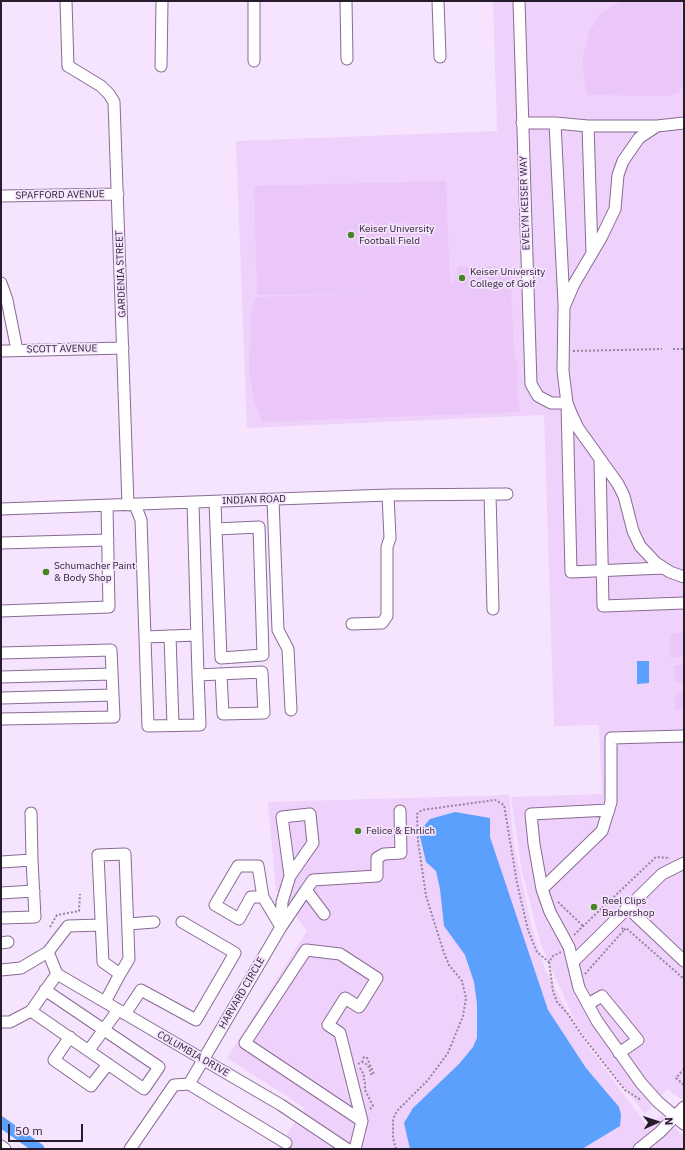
<!DOCTYPE html>
<html>
<head>
<meta charset="utf-8">
<style>
  body { margin:0 }
  #map { position:relative; width:685px; height:1150px; overflow:hidden; background:#f6e3fe; font-family:"IBM Plex Sans",sans-serif }
  canvas { display:block }
  .frame { position:absolute; inset:0; border:2px solid #271c2c; pointer-events:none }
  .north { position:absolute; left:637px; top:1102px; width:40px; height:40px; -webkit-text-stroke:3px #f6e3fe; paint-order:stroke; rotate:87deg; font-size:11px; font-weight:700; line-height:16px; text-align:center; color:#271c2c }
  .north::after { content:''; display:block; margin:auto; width:14px; height:18px; background:#271c2c; clip-path:polygon(50% 0,100% 100%,50% 72%,0 100%) }
  .scale { position:absolute; left:8px; top:1124px; width:75px; height:18px; box-sizing:border-box; border:2px solid #271c2c; border-top:0; padding-left:5px; font-size:12px; line-height:14px; white-space:nowrap; color:#271c2c; -webkit-text-stroke:3px #f6e3fe; paint-order:stroke }
</style>
</head>
<body>
<div id="map">
<canvas width="685" height="1150"></canvas>
<div class="frame"></div>
<div class="north">N</div>
<div class="scale">50 m</div>
</div>
<script>
const ctx = document.querySelector('canvas').getContext('2d');
ctx.lineJoin = 'round';
function fillPath(path, color) { ctx.fillStyle = color; ctx.fill(path, 'evenodd'); }
const shape = rows => new Path2D(rows.map(r => 'M' + r).join(''));
function stroke(path, color, width, dash) { ctx.strokeStyle = color; ctx.lineWidth = width; ctx.lineCap = dash ? 'butt' : 'round'; ctx.setLineDash(dash || []); ctx.stroke(path); }
function drawText(font, color, halo, rows, align = 'center') {
  ctx.font = font + ' "IBM Plex Sans",sans-serif'; ctx.lineWidth = 3.5; ctx.setLineDash([]); ctx.textBaseline = 'middle'; ctx.strokeStyle = halo; ctx.fillStyle = color; for (const [text, x, y, turn = 0] of rows) {
    ctx.save(); ctx.translate(x, y); ctx.rotate((+turn || 0) * Math.PI / 180); ctx.textAlign = isNaN(turn) ? turn : align; if (halo) ctx.strokeText(text, 0, 0); ctx.fillText(text, 0, 0); ctx.restore();
  }
}
fillPath(shape([
  [493,1,684,1,684,1101,667,1089,645,1114,578,1028,541,945,522,872,511,797,602,794,599,725,554,726,544,415,247,428,236,141,497,131],
  [509,795,514,844,532,929,545,969,578,1032,647,1126,662,1115,684,1136,684,1149,277,1149,305,1108,227,1058,307,931,276,890,268,802]
]), '#efd2fb');
fillPath(shape([
  [623,1,681,1,684,80,682,88,678,93,669,96,587,95,584,81,583,58,589,32,603,11],
  [446,181,450,284,457,276,457,267,510,266,514,354,517,363,518,402,520,412,262,422,253,397,249,368,251,313,256,297,386,293,257,295,254,186],
  [684,633,684,657,670,657,670,634],
  [674,665,684,665,684,682,675,682],
  [675,693,684,693,684,710,675,710]
]), '#eac7f8');
fillPath(shape([
  [637,661,649,661,649,683,637,684],
  [455,812,490,818,490,837,548,1010,586,1068,619,1107,621,1115,620,1126,582,1149,410,1149,404,1123,413,1108,459,1064,473,1047,477,1038,477,1004,474,982,465,955,444,926,440,889,436,871,426,862,419,832,430,819]
]), '#5aa0fc');
stroke(shape([
  [1,1122,39,1149]
]), '#5aa0fc', 11);
const minor = shape([
  [66,1,68,66,101,86,109,94,114,102,128,505],
  [346,1,347,59],
  [438,1,440,57],
  [519,1,531,384,538,396,551,403,567,403,571,572,663,568],
  [254,61,254,1],
  [161,66,162,1],
  [522,123,555,123],
  [684,123,657,126,639,138,623,161,618,175,615,209,601,238,574,284,564,307,563,371,567,403,571,413,578,428,618,484,624,496,633,531,640,546,656,563,670,572,684,577],
  [588,126,592,253],
  [1,196,118,194],
  [1,283,7,300,17,350],
  [564,304,555,123,588,126,657,126],
  [1,351,123,348],
  [600,460,603,606,684,603],
  [490,494,493,609],
  [273,500,278,630,288,649,291,710],
  [215,502,216,529,221,658,263,655,259,527,216,529],
  [193,503,198,675,262,672,264,713,223,714,221,674],
  [135,505,141,520,148,726,200,725,198,675],
  [1,509,388,495,507,494],
  [1,543,108,540],
  [1,611,109,607,107,506],
  [352,624,382,623,387,616,387,547,390,538,388,495],
  [170,636,173,725],
  [145,637,197,635],
  [1,653,111,650,114,717,1,719],
  [1,677,112,674],
  [1,698,113,695],
  [609,810,531,814,534,844,542,889,550,912,569,947,579,988,597,1021,641,1083,658,1102,684,1124],
  [31,813,32,860],
  [1,862,32,860,35,917,1,918],
  [542,889,602,831,611,802,611,738,684,736],
  [306,890,313,880,377,876,377,858,384,854,401,853,400,811],
  [1,893,34,891],
  [263,897,251,897,239,919,215,905,238,866,258,866,263,897,281,927],
  [627,907,684,961],
  [128,924,154,922],
  [281,926,282,902,290,876,313,843,310,814,282,817,290,876],
  [1,943,8,942],
  [48,952,57,974,281,1105,347,1149],
  [573,962,662,874,684,863],
  [1,970,21,968,48,952,68,926,101,925],
  [105,1002,120,974,129,959,125,854,98,855,103,962,120,974],
  [588,1004,602,996,638,1040,619,1053],
  [31,1011,144,1089,159,1067,45,990],
  [125,1014,141,990,196,1020,235,953,182,922],
  [1,1022,10,1022,31,1011,57,974],
  [70,1037,54,1060,91,1086,108,1064],
  [89,1050,118,1010],
  [286,1143,189,1084,281,927,306,890,324,914],
  [1,1146,5,1149],
  [130,1149,174,1085,189,1084],
  [355,1149,362,1121,340,1033,328,1025,345,998,359,1007,377,978,340,954,306,950,245,1043,362,1121],
  [639,1149,660,1132,684,1107]
]);
stroke(minor, '#886b94', 13);
stroke(shape([
  [673,349,684,349],
  [573,351,662,349],
  [558,902,583,926],
  [602,908,656,857,670,858],
  [50,927,57,915,79,911,80,894],
  [624,930,626,928,684,979],
  [574,935,602,908,608,914],
  [561,952,553,956,549,962,553,991,557,1002,568,1014,581,1034,625,1090,641,1100],
  [585,974,624,930,621,927],
  [358,1064,362,1062,368,1065,371,1074,374,1074,367,1058,364,1057,362,1062],
  [360,1068,364,1075,363,1078,365,1081,365,1090,373,1106,370,1109],
  [684,1069,676,1078,684,1085],
  [396,1149,393,1138,393,1119,397,1111,428,1080,448,1053,463,1016,466,998,462,981,449,965,444,953,426,896,418,841,417,814,422,810,495,800,504,805,517,883,528,930,537,952,549,962]
]), '#94859b', 2, [2, 2]);
stroke(minor, '#fff', 11);
for (const [x, y, r, color] of [
  [351,235,4,"#488523"],
  [462,278,4,"#488523"],
  [46,572,4,"#488523"],
  [358,831,4,"#488523"],
  [594,907,4,"#488523"]
]) { const dot = new Path2D(); dot.arc(x, y, r, 0, 2 * Math.PI); ctx.fillStyle = color; ctx.fill(dot); stroke(dot, '#f6e3fe', 1.5); }
drawText('10px', '#271c2c', '#f6e3fe', [
  ["SPAFFORD AVENUE",60,195,-1],
  ["EVELYN KEISER WAY",525,203,-92],
  ["GARDENIA STREET",121,274,-92],
  ["SCOTT AVENUE",62,349,-1],
  ["INDIAN ROAD",254,500,-2],
  ["HARVARD CIRCLE",242,993,-60],
  ["COLUMBIA DRIVE",193,1054,30]
]);
drawText('10px', '#271c2c', '#f6e3fe', [
  ["Keiser University",359,229],
  ["Football Field",359,241],
  ["Keiser University",470,272],
  ["College of Golf",470,284],
  ["Schumacher Paint",54,566],
  ["& Body Shop",54,578],
  ["Felice & Ehrlich",366,831],
  ["Reel Clips",602,901],
  ["Barbershop",602,913]
], 'left');
</script>
</body>
</html>
